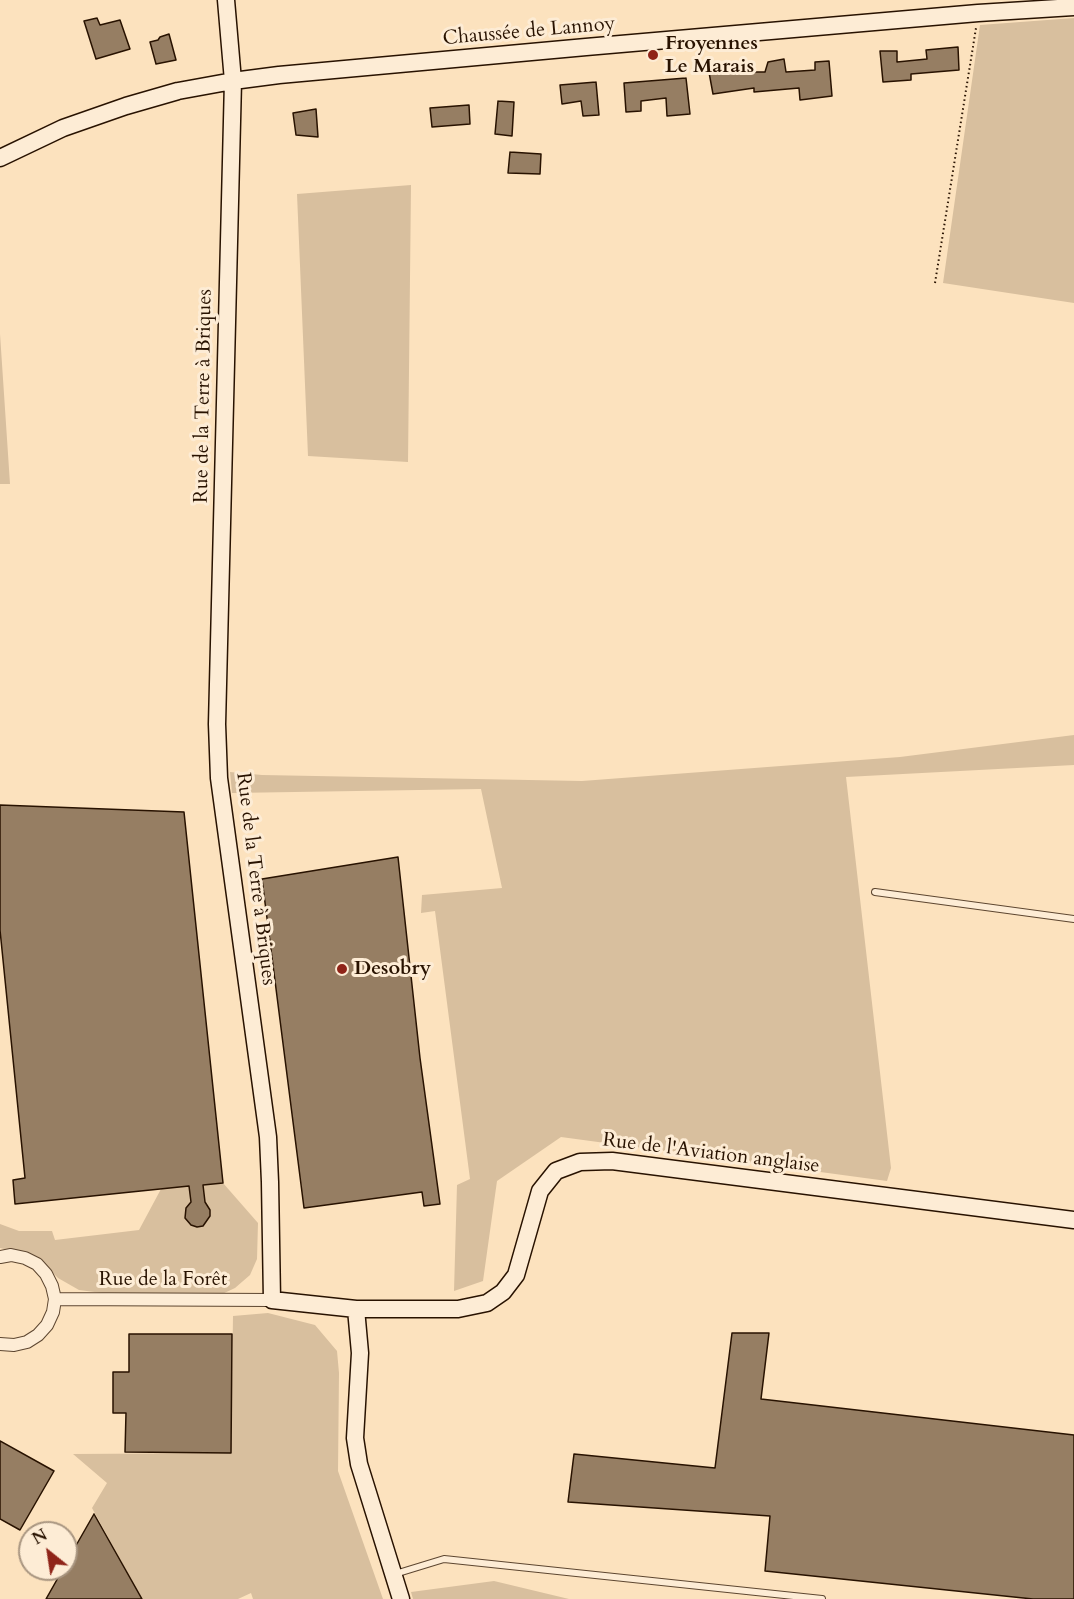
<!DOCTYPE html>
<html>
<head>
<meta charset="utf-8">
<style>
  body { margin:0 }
  #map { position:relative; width:1074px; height:1599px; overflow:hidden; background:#fce2be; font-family:Cardo,serif }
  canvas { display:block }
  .north { position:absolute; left:18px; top:1521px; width:60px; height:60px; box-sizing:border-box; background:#fdecd5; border:2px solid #a89580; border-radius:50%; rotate:330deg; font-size:16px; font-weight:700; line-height:24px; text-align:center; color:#281200 }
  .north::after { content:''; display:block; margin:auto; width:21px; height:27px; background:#8f2418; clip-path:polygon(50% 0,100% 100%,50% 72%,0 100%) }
</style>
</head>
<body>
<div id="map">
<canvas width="1074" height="1599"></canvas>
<div class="north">N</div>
</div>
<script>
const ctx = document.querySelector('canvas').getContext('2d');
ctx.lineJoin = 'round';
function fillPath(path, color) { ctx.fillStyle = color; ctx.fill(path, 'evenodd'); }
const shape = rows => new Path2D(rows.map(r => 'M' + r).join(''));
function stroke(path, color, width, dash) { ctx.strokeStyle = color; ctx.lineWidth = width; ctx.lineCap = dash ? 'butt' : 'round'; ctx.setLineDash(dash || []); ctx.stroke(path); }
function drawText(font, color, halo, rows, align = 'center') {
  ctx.font = font + ' Cardo,serif'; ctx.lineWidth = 6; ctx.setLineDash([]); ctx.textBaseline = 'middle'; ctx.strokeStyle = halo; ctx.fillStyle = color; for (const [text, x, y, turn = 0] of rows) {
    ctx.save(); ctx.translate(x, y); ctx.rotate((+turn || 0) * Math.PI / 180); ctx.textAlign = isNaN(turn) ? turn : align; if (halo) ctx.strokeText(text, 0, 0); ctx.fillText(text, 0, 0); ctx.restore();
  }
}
fillPath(shape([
  [1074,18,1074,303,943,283,980,25],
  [411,185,408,462,308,456,297,194],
  [0,334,10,484,0,484],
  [1074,735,1074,765,846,777,891,1168,887,1181,561,1137,497,1181,483,1281,454,1291,457,1185,470,1179,435,911,421,913,422,895,502,888,481,789,232,793,230,772,262,775,582,781,900,757],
  [223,1183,258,1223,257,1259,250,1275,235,1288,220,1295,118,1295,79,1290,58,1278,41,1261,25,1254,0,1248,0,1224,19,1231,52,1231,55,1240,139,1230,161,1189,189,1186,204,1198,203,1185],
  [268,1313,315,1325,337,1351,339,1373,338,1471,383,1599,253,1599,251,1593,238,1599,142,1599,92,1508,107,1483,73,1454,231,1453,233,1316],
  [494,1581,569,1599,413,1599,411,1592]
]), '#d8bf9e');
const building = shape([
  [97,18,100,25,120,20,130,49,96,59,84,21,97,18],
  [169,34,176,60,156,64,150,42,158,40,160,37,169,34],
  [958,47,959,70,911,74,911,80,883,82,880,51,897,51,897,62,927,59,926,50,958,47],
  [784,59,786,72,815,70,815,62,829,61,832,96,800,100,799,88,754,92,754,88,713,94,708,67,721,65,723,72,765,72,768,62,784,59],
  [686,78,690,114,667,116,666,98,641,101,641,111,626,112,624,83,686,78],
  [596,82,599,115,583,116,581,101,562,104,560,85,596,82],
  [498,101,514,102,512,136,495,134,498,101],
  [469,105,470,124,432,127,430,108,469,105],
  [316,109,318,137,296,135,293,113,316,109],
  [510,152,541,154,540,174,508,173,510,152],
  [0,805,184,812,223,1183,203,1185,205,1202,210,1210,210,1216,203,1226,197,1227,191,1225,185,1218,186,1208,191,1202,189,1186,15,1204,13,1180,25,1178,0,930,0,805],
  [398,857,420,1058,440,1204,424,1206,422,1192,304,1208,262,879,398,857],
  [732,1333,769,1333,761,1399,1074,1435,1074,1599,1033,1599,765,1571,770,1516,568,1502,574,1454,715,1468,732,1333],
  [129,1334,232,1334,231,1453,125,1452,126,1413,113,1413,113,1372,129,1372,129,1334],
  [0,1441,54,1471,20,1530,0,1519,0,1441],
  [94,1514,142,1599,46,1599,63,1569,66,1569,66,1563,94,1514]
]);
fillPath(building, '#967e63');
stroke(building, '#281200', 1.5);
const lane = shape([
  [875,892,1074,919],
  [395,1574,444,1559,822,1599]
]);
const street = shape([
  [0,1257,11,1255,25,1258,37,1264,46,1274,52,1286,55,1299,53,1312,47,1325,38,1335,27,1342,14,1345,0,1344],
  [55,1299,272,1300]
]);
const secondary = shape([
  [226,0,233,81,217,724,219,778,268,1137,270,1182,272,1300,356,1309,458,1309,487,1303,503,1292,516,1275,540,1191,556,1171,580,1162,612,1161,1074,1220],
  [0,158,63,128,126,106,178,91,233,81,279,75,586,47,978,13,1074,7],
  [356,1309,360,1353,355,1438,359,1464,401,1599]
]);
stroke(lane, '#5d4630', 8);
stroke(street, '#5d4630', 14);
stroke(secondary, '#281200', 19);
stroke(shape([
  [935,283,976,28]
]), '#281200', 2, [1.5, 3]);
stroke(lane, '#fdecd5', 6);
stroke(street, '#fdecd5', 12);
stroke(secondary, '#fdecd5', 16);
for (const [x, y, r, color] of [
  [653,55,6,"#8f2418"],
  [342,969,6,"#8f2418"]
]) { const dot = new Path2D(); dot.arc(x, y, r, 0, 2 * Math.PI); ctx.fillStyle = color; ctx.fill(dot); stroke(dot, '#fdecd5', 2); }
drawText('20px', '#281200', '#fdecd5', [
  ["Chaussée de Lannoy",529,32,-5],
  ["Rue de la Terre à Briques",204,396,-89],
  ["Rue de la Terre à Briques",255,879,83],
  ["Rue de l'Aviation anglaise",711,1154,7],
  ["Rue de la Forêt",163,1280]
]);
drawText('bold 20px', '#281200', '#fdecd5', [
  ["Froyennes",665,44],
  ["Le Marais",665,67],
  ["Desobry",354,969]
], 'left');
</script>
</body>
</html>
